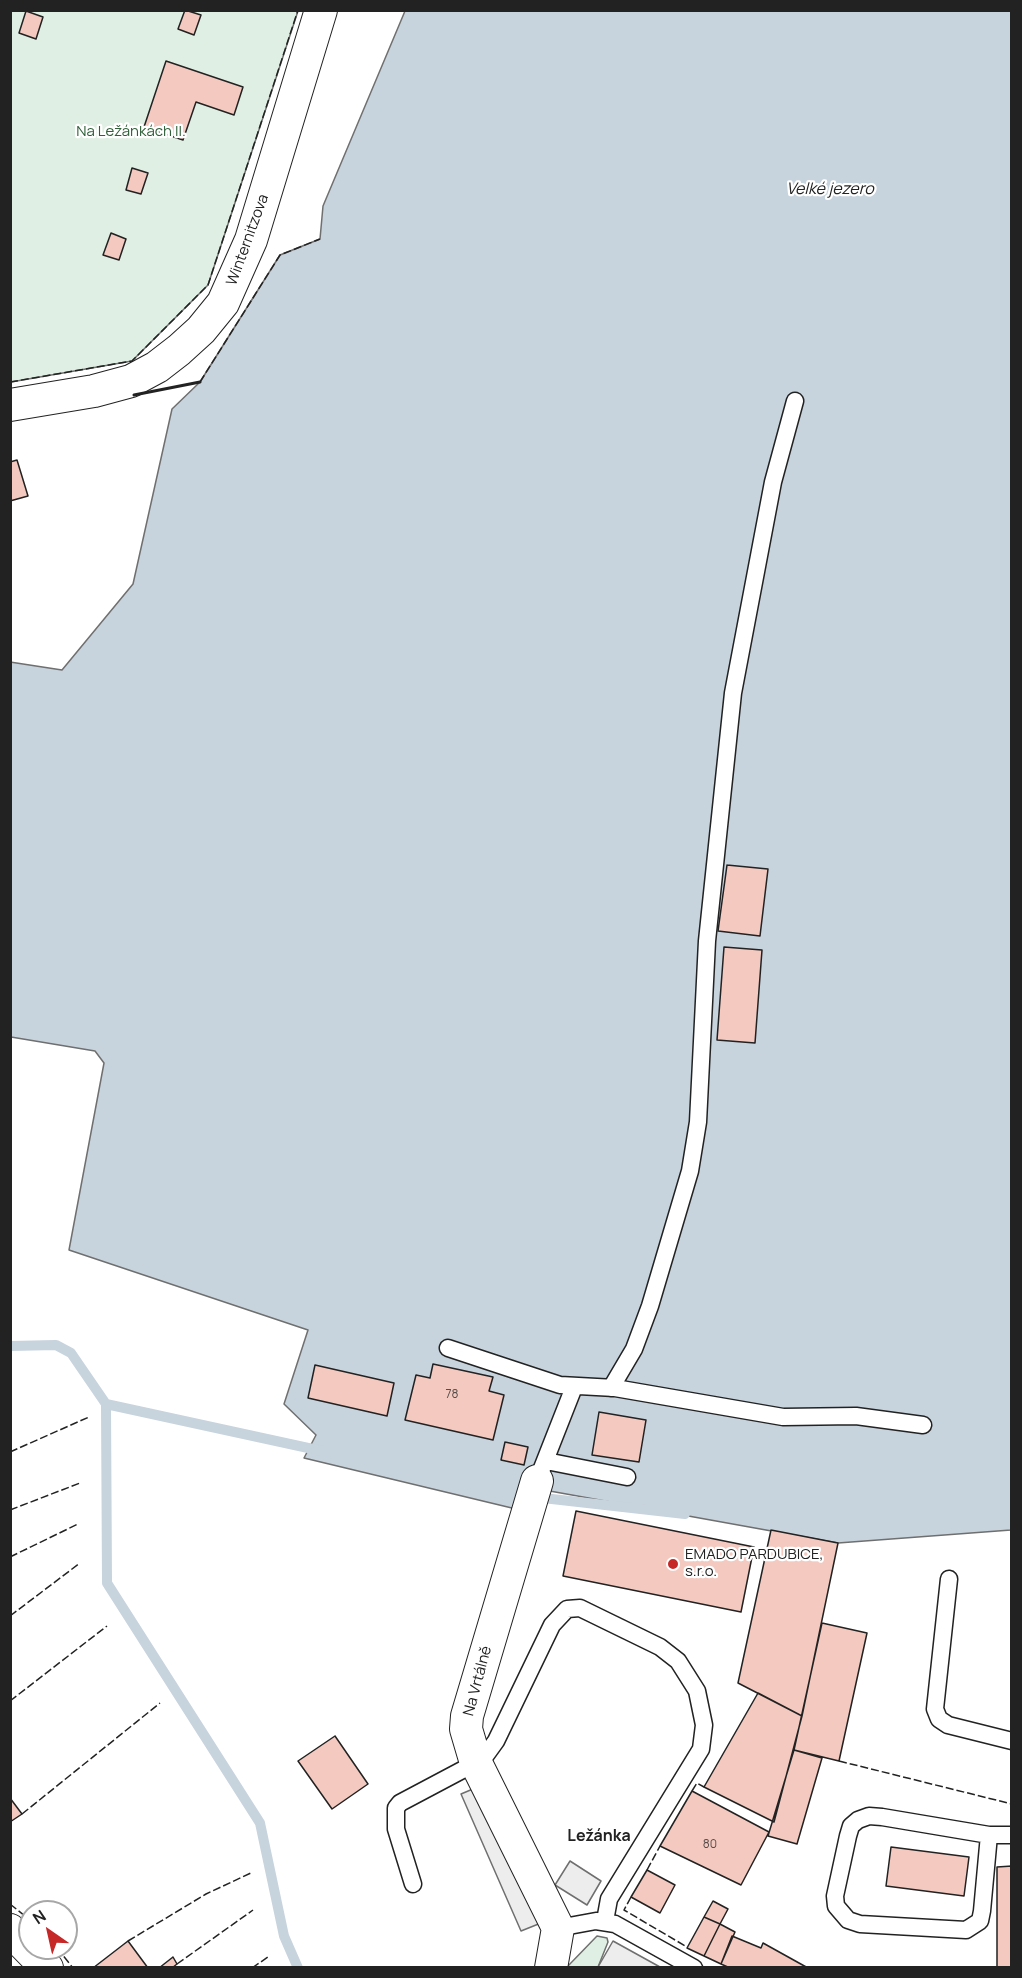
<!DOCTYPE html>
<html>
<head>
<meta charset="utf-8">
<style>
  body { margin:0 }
  #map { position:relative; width:1022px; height:1978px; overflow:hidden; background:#fff; font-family:Manrope,sans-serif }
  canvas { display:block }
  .frame { position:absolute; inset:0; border:12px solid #222; pointer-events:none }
  .north { position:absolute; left:18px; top:1900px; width:60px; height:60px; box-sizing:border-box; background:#fff; border:2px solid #a7a7a7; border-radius:50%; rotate:326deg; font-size:16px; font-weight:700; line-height:24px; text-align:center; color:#222 }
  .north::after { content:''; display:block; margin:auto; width:21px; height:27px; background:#c62828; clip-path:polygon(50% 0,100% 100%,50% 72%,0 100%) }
</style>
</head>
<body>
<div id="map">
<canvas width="1022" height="1978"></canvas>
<div class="frame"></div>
<div class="north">N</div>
</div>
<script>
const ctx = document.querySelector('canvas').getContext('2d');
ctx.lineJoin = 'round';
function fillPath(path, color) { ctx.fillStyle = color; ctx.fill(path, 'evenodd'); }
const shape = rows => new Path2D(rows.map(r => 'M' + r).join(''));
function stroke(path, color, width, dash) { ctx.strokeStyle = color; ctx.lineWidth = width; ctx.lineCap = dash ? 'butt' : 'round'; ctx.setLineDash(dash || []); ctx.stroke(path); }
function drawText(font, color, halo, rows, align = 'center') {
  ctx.font = font + ' Manrope,sans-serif'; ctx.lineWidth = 4.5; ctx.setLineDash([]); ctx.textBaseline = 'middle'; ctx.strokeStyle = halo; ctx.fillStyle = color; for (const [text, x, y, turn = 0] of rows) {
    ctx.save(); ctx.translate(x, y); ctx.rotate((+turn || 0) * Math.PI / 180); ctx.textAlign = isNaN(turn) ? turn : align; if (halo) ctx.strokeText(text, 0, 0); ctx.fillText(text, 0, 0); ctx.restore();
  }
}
const green = shape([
  [11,11,298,11,208,285,132,361,11,382,11,11],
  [597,1936,607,1938,608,1942,598,1967,567,1967,597,1936]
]);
fillPath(green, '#e0efe3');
stroke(green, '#6f6f6f', 1.5);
const parking = shape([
  [480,1786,541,1923,521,1931,461,1794,480,1786],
  [570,1861,601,1881,587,1905,555,1885,570,1861],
  [613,1941,660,1967,598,1967,613,1941]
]);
fillPath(parking, '#ededed');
stroke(parking, '#6f6f6f', 1.5);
const water = shape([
  [405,11,1011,11,1011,1530,838,1543,522,1486,516,1509,304,1458,316,1435,284,1404,308,1330,69,1250,104,1063,95,1051,11,1037,10,662,62,670,133,584,172,409,200,382,280,255,320,239,323,206,405,11]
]);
fillPath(water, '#c7d3dd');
stroke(water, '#6f6f6f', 1.5);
stroke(shape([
  [10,1346,56,1345,71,1353,106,1404,107,1583,260,1823,284,1936,298,1968],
  [106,1404,322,1451],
  [534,1497,685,1514]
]), '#c7d3dd', 10);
const building = shape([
  [185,10,201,15,194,35,178,29,185,10],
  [26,11,43,17,36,39,19,33,26,11],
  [166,61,243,87,234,115,196,102,183,140,144,127,166,61],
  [132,168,148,173,141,194,126,190,132,168],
  [111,233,126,239,119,260,103,255,111,233],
  [17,460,28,496,10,501,10,462,17,460],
  [727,865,768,869,760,936,718,931,727,865],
  [724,947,762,950,755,1043,717,1040,724,947],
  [433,1364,493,1377,489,1391,504,1395,493,1440,405,1420,416,1375,430,1378,433,1364],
  [315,1365,394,1383,387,1416,308,1398,315,1365],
  [599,1412,646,1420,639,1462,592,1455,599,1412],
  [505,1442,528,1447,524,1465,501,1460,505,1442],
  [576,1511,754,1547,741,1612,563,1576,576,1511],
  [771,1530,838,1543,802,1716,738,1683,771,1530],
  [822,1623,867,1633,839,1761,794,1750,822,1623],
  [758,1693,802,1716,774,1822,704,1787,758,1693],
  [335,1736,368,1784,332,1809,298,1761,335,1736],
  [794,1750,822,1758,797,1844,768,1836,794,1750],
  [692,1791,769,1832,741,1885,660,1846,692,1791],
  [10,1798,22,1814,10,1822,10,1798],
  [891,1847,969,1857,964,1896,886,1886,891,1847],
  [1012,1866,1012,1968,997,1968,997,1867,1012,1866],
  [647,1870,675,1885,660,1913,631,1897,647,1870],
  [713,1901,728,1909,720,1924,704,1917,713,1901],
  [704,1917,720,1924,704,1956,687,1948,704,1917],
  [720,1924,735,1932,721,1964,704,1956,720,1924],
  [732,1936,761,1948,763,1943,808,1968,730,1968,721,1964,732,1936],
  [128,1941,148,1968,93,1968,128,1941],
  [173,1957,177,1964,172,1968,159,1968,173,1957]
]);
fillPath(building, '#f3c9c0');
stroke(building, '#222', 1.5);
const lane = shape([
  [448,1348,560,1385,615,1388,783,1417,856,1416,923,1425],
  [611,1388,634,1349,650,1306,690,1171,698,1122,707,941,733,693,773,482,795,401],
  [546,1461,627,1477],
  [537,1481,574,1387],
  [949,1579,935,1709,939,1719,948,1725,1012,1741],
  [989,1835,982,1911,980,1921,966,1930,860,1924,848,1920,836,1906,835,1896,848,1836,851,1826,858,1820,869,1816,882,1817,989,1835,1012,1835],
  [413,1884,396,1829,396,1808,400,1803,483,1759,496,1741,552,1625,567,1609,580,1608,660,1647,678,1661,697,1691,704,1725,701,1749,609,1899,605,1921],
  [558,1928,596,1921,615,1924,694,1968]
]);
const street = shape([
  [10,405,94,391,131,381,157,367,179,350,201,330,223,303,251,240,321,10],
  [537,1481,467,1716,466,1729,476,1763,558,1928,551,1968],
  [10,1930,47,1968]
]);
stroke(lane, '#222', 19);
stroke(street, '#222', 34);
stroke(lane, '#fff', 16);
stroke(street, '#fff', 32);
stroke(shape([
  [10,382,132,361,208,285,298,10],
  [200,382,280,255,320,239],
  [10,1452,89,1417],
  [10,1510,80,1483],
  [10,1557,78,1524],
  [10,1616,80,1563],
  [10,1701,107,1626],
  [839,1761,1012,1804],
  [692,1791,697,1783,704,1787],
  [22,1814,160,1703],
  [647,1870,660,1846],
  [631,1897,624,1910,687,1947],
  [10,1904,30,1920],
  [128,1941,206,1894,253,1872],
  [57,1948,73,1968],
  [177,1964,253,1910],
  [252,1968,268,1957]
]), '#222', 1.5, [8, 3]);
stroke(shape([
  [134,395,200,382]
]), '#222', 3);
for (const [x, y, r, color] of [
  [673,1564,6,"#c62828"]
]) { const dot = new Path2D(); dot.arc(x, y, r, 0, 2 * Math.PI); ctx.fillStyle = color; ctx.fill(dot); stroke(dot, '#fff', 2); }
drawText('12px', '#564c4a', null, [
  ["78",452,1395],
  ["80",710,1845]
]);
drawText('15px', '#2f5e38', '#fff', [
  ["Na Ležánkách II.",131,132]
]);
drawText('15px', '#222', '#fff', [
  ["Winternitzova",248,240,-70],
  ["Na Vrtálně",478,1681,-75]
]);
drawText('15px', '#222', '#fff', [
  ["EMADO PARDUBICE,",685,1555],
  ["s.r.o.",685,1572]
], 'left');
drawText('italic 16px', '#222', '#fff', [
  ["Velké jezero",830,190]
]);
drawText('bold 16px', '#222', '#fff', [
  ["Ležánka",599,1837]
]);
</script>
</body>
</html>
